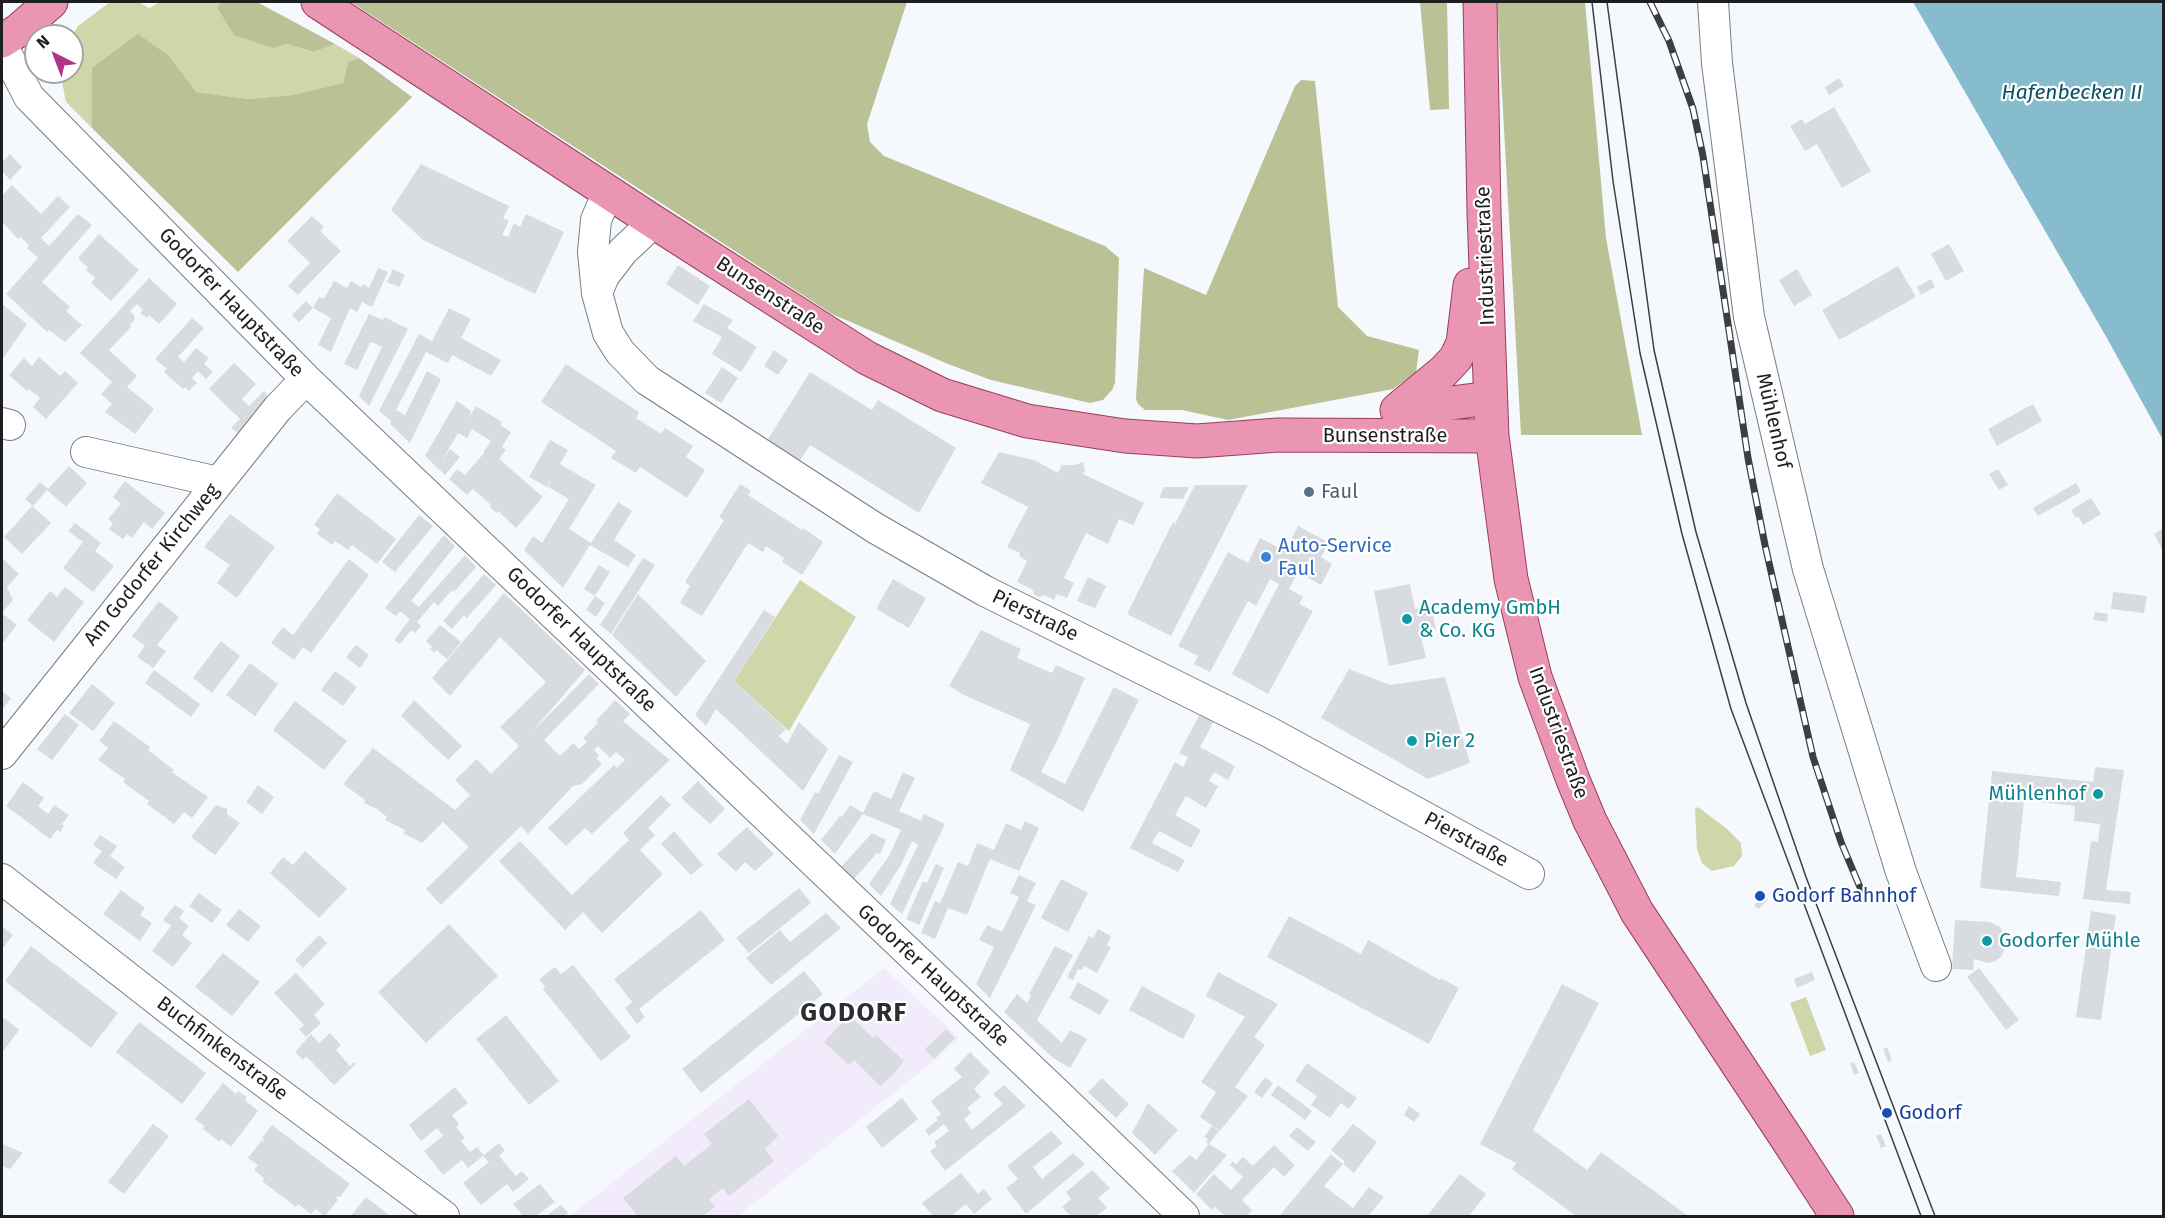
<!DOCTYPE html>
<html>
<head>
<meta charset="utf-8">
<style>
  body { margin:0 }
  #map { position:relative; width:2165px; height:1218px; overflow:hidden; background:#f5f9fd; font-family:"Fira Sans",sans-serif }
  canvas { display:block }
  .frame { position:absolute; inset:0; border:3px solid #1d1e20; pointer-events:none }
  .north { position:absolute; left:24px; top:24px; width:60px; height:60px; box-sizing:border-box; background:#fff; border:2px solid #a5a5a6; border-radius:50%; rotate:318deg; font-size:16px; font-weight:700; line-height:24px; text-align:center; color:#1d1e20 }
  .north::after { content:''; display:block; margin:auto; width:21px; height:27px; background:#af3589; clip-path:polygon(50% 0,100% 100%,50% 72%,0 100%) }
</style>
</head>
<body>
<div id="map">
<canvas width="2165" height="1218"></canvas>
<div class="frame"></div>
<div class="north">N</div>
</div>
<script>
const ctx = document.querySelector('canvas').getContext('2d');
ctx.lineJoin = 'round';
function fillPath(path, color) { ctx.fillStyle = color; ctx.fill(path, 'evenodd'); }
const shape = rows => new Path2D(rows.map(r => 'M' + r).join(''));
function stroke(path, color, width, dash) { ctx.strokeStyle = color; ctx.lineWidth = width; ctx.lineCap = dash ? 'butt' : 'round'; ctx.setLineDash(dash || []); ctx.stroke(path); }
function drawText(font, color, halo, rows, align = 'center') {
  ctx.font = font + ' "Fira Sans",sans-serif'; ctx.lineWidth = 4.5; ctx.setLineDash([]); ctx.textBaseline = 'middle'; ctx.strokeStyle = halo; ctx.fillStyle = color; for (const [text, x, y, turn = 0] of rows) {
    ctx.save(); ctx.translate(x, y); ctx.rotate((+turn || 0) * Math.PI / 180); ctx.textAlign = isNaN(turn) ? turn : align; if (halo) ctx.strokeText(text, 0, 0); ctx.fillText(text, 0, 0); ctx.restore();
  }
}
fillPath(shape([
  [884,968,959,1038,934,1061,738,1216,570,1216]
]), '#f2ebfc');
fillPath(shape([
  [110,2,139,2,149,8,160,2,182,2,183,3,221,2,217,7,273,48,287,44,314,52,335,44,359,58,348,62,343,83,292,95,248,99,195,92,169,56,92,68,92,128,66,102,60,72,72,72,72,36,78,26],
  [800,580,856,617,789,731,734,681],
  [1698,807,1727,829,1741,843,1742,856,1734,866,1712,871,1702,863,1697,849,1695,809],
  [1806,997,1826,1050,1810,1056,1790,1003]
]), '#cfd6aa');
fillPath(shape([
  [221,2,257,2,335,44,314,52,287,44,273,48,234,35,217,7],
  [351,2,907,2,867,124,870,142,884,156,1105,246,1119,258,1115,383,1112,390,1103,400,1090,403,991,380,948,364,832,314],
  [1420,2,1447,2,1449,109,1430,110],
  [1497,2,1585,2,1606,238,1642,435,1521,435],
  [138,34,169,56,196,92,248,99,292,95,343,83,348,62,359,58,412,97,238,272,92,128,92,68],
  [1301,80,1315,81,1338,307,1367,336,1419,350,1416,373,1393,389,1228,420,1182,410,1145,410,1138,404,1136,399,1144,268,1206,295,1295,86]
]), '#bac194');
fillPath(shape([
  [1913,2,2163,2,2163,440,2108,340]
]), '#87bcce');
fillPath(shape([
  [1839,78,1844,86,1829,95,1825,87],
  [1834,107,1871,171,1842,188,1817,144,1805,151,1790,126,1802,119,1805,124],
  [10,154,22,167,10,180,2,171,2,162],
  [421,164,509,206,503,218,509,221,502,235,508,237,514,223,520,227,526,214,564,232,535,294,423,240,391,210],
  [12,185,41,214,58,196,70,207,41,238,49,246,78,214,92,225,42,282,70,307,66,311,82,325,65,342,49,330,47,332,6,294,38,258,27,248,29,245,20,237,18,239,2,222,2,196],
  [312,216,324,227,320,231,341,251,298,295,288,286,310,263,287,241],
  [99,234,139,270,111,301,91,283,95,278,86,270,88,268,78,258],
  [1949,244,1964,271,1946,281,1931,254],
  [678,265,710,286,698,305,666,284],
  [1898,266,1916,297,1839,340,1822,310],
  [378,268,388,272,372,307,362,302,357,312,350,308,331,352,318,345,331,318,313,308,319,297,324,299,334,281,347,288,351,281,361,287,363,284,369,288],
  [393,269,405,275,399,287,387,282],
  [1797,269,1812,295,1794,306,1779,280],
  [149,278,177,304,159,324,149,315,147,318,140,313,143,310,137,304,130,311,134,315,135,319,130,325,131,327,109,350,137,376,127,387,154,409,135,434,105,412,112,404,101,394,112,382,80,353],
  [1931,279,1935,287,1921,295,1917,287],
  [306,301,313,308,299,322,292,315],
  [2,304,27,324,2,360],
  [704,304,733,320,727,328,757,347,741,372,712,354,722,337,693,321],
  [449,308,471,319,461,338,501,360,491,376,452,355,448,363,426,352,396,410,405,415,427,371,441,379,410,443,390,424,391,421,379,411,419,334,432,341],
  [369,314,383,320,384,317,408,329,369,406,359,396,382,347,372,342,370,343,357,370,344,364],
  [192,318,204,328,178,357,184,362,196,348,209,358,204,364,213,372,206,379,198,371,192,378,197,383,189,391,185,387,183,389,164,372,167,369,155,359],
  [774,350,788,360,778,375,764,366],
  [39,357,60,376,65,371,78,383,46,419,33,407,40,398,29,389,27,391,9,375,24,358,32,366],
  [234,363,256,384,242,399,249,406,264,391,272,400,243,437,231,428,240,419,209,389],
  [566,364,639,412,636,418,661,434,665,428,693,446,686,457,705,470,687,498,640,467,636,473,611,458,616,451,541,402],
  [722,367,738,378,721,403,705,393],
  [810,372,872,410,878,400,956,448,919,513,810,445,799,462,767,441],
  [457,401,471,411,468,419,476,406,502,422,500,425,511,432,502,447,506,450,499,459,543,497,516,528,498,511,497,513,493,510,489,506,491,505,473,489,467,495,449,479,457,469,465,475,485,452,484,451,491,441,472,429,467,438,458,433,441,462,450,449,460,457,445,475,425,456],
  [2033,404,2042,421,1997,446,1988,429],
  [550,440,568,450,560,464,596,485,569,529,591,543,618,502,632,511,614,540,636,555,628,567,590,545,563,588,524,550,533,536,542,543,569,499,548,487,551,478,547,487,529,477],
  [999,452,1034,460,1058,473,1062,465,1075,465,1083,462,1085,470,1083,474,1144,503,1133,525,1119,519,1108,544,1086,533,1064,578,1074,583,1067,598,1057,594,1054,600,1044,595,1038,597,1034,594,1033,590,1017,582,1027,561,1019,556,1020,553,1007,547,1028,507,981,483],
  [69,466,87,483,66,507,47,490],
  [1998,469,2008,485,1999,490,1989,474],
  [125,481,165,513,152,529,144,522,132,538,127,534,123,539,109,529,113,523,108,519,121,504,113,497],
  [40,482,48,489,33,506,25,499],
  [2076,483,2081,492,2038,516,2033,508],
  [740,484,751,491,748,495,802,530,803,528,823,542,802,575,782,562,784,558,766,546,763,552,748,543,702,616,680,603,690,586,685,582,724,520,719,517],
  [1195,485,1248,485,1171,636,1127,614,1173,522,1175,524],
  [1164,487,1189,487,1183,499,1159,498],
  [337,493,396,539,377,564,352,545,348,550,335,541,332,545,317,534,320,529,314,525],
  [2091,498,2101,514,2083,525,2078,516,2076,518,2071,510],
  [32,506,51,523,22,554,4,537],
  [230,514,275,547,237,598,217,583,230,565,204,547],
  [419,515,433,526,395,572,382,562],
  [75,523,101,543,95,551,114,566,93,592,63,568,83,542,68,531],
  [1298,526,1329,543,1321,557,1332,564,1321,585,1298,572,1289,589,1303,597,1299,604,1313,611,1268,694,1232,674,1279,584,1270,579,1256,606,1248,601,1210,672,1194,664,1198,656,1178,646,1228,552,1248,563,1260,538,1285,551],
  [2163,528,2163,551,2154,534],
  [444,535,455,546,411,601,419,607,465,555,476,567,454,592,452,590,438,606,434,602,417,622,421,626,415,633,411,630,400,644,394,640,410,619,400,611,396,616,385,608],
  [2,558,19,574,7,587,13,600,2,613,17,625,2,644],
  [643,558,655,565,611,634,600,625],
  [349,559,369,575,311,653,303,647,294,660,271,643,283,627,293,635],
  [599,565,610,572,595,596,605,603,596,617,586,610,595,596,584,589],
  [484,574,496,585,467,618,464,615,452,629,443,621],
  [1088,577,1106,586,1095,608,1077,601],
  [893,579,926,598,909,628,876,609],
  [1410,584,1415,609,1431,605,1436,630,1420,633,1426,658,1389,666,1374,591],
  [65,587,84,602,54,642,27,620,50,591,57,597],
  [2113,592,2147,596,2144,613,2111,609],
  [504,593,585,670,531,733,589,674,599,684,544,740,560,756,573,743,579,749,587,742,583,738,598,723,596,721,615,700,630,714,623,721,670,760,592,834,585,828,566,846,548,828,614,765,617,768,625,760,616,752,610,758,598,746,594,750,599,756,596,758,602,764,582,784,573,786,528,834,521,826,441,905,426,889,469,847,443,822,422,843,403,833,405,830,385,820,387,817,377,809,364,803,365,800,343,784,373,748,455,810,470,795,455,780,477,759,491,774,519,746,500,727,546,682,500,637,450,696,432,678],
  [638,594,706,661,676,697,612,635],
  [159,601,179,617,157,645,166,651,153,668,137,657,145,646,132,636],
  [764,610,775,617,734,681,786,729,779,736,787,744,799,722,828,749,803,791,716,709,706,726,695,715],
  [2095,612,2108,614,2107,622,2093,620],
  [440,625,461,642,447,659,436,650,434,653,430,649,432,647,426,641],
  [981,630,1021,649,1017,658,1052,673,1056,665,1085,678,1057,741,1041,772,1065,784,1114,687,1139,700,1083,812,1010,770,1030,724,966,696,949,686],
  [221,641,240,656,212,693,193,678],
  [356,645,369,655,360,668,346,657],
  [250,663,278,684,255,716,226,695],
  [1349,669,1390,685,1445,677,1470,763,1428,779,1321,718],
  [154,670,200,704,191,717,145,683],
  [335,671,357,687,343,706,321,690],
  [92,684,115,703,93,731,69,713],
  [2,691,11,698,2,710],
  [414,700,462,746,448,760,401,716],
  [295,701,347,741,324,770,273,730],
  [65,714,79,725,52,760,37,749],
  [1200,714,1214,721,1200,747,1235,766,1228,780,1214,772,1209,781,1218,786,1206,808,1186,796,1175,815,1201,830,1191,848,1159,831,1152,843,1185,860,1178,872,1130,848,1175,762,1183,767,1188,757,1179,753],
  [114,721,150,747,148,750,174,770,172,772,208,797,192,818,184,812,174,824,147,804,149,801,123,782,125,779,98,760,108,748,99,741],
  [839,755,853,762,814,834,800,820,815,792,818,794],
  [2095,767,2124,770,2106,890,2131,892,2130,904,2083,899,2091,841,2098,842,2100,824,2074,821,2075,806,2024,800,2016,877,2061,882,2059,896,1980,888,1992,771,2093,782],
  [903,772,915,778,899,811,921,821,924,814,945,824,902,914,890,904,918,845,912,841,901,865,881,896,869,884,889,856,901,830,863,814,835,854,821,840,840,816,842,817,850,805,863,813,874,791,891,799],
  [698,781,725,809,710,824,681,798],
  [23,782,44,798,38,806,48,814,54,805,69,815,62,824,64,826,60,832,57,830,50,839,6,806],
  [258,785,274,797,262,814,246,802],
  [661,795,671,805,648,828,655,835,640,850,663,874,602,933,583,912,565,930,499,861,520,841,572,895,629,840,623,833],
  [216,805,227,809,227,814,240,823,215,855,191,837],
  [1025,821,1039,828,1019,871,990,859,967,915,948,908,935,939,921,933,935,901,940,903,958,862,968,866,977,843,994,850,1006,823,1021,830],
  [747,827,774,854,755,871,745,862,736,872,717,854],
  [674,831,703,865,691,875,661,844],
  [872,833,886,840,880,854,877,853,854,879,841,867],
  [100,835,117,846,110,856,125,867,116,879,93,863,102,851,93,845],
  [305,851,347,889,319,918,270,873,283,857,293,865],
  [936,864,944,868,919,925,906,919,923,881,927,883],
  [1019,875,1036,883,1027,901,1036,905,990,998,976,984,994,947,979,940,987,925,1002,932,1019,897,1010,893],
  [1061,879,1088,893,1068,932,1041,918],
  [799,888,811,903,749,953,736,938],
  [121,890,145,908,140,915,152,923,140,941,103,914],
  [199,893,222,910,212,923,189,906],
  [1764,896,1768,900,1758,909,1754,905],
  [175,905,184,911,179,918,189,926,182,935,192,943,173,967,152,951,171,926,163,920],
  [239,909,261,926,248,942,226,925],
  [701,910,725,940,639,1009,645,1017,637,1024,625,1008,632,1002,614,979],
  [2091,911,2116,915,2101,1020,2076,1017],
  [826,913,841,928,771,985,746,958,780,930,790,942],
  [1289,916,1361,954,1368,940,1440,980,1441,978,1459,988,1429,1044,1267,957],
  [1955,920,1990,922,2000,927,2006,936,2007,944,2001,957,1995,961,1988,963,1974,959,1973,970,1952,969],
  [449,924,498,976,426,1043,378,992],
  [2,926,13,935,2,949],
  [1098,929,1111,936,1107,945,1111,947,1097,973,1084,966,1082,970,1078,969,1073,980,1067,977,1089,936,1093,938],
  [319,935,327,943,303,968,295,960],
  [31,946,118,1013,91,1048,5,981],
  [1055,946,1073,955,1037,1020,1062,1043,1070,1030,1087,1039,1070,1068,1053,1058,1004,1012,1017,994,1027,1003,1031,995,1029,994],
  [223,953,260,982,232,1016,195,987],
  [573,965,631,1037,601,1061,543,989,545,987,539,979,555,967,561,974],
  [1979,968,2019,1020,2006,1030,1967,977],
  [804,971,823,994,701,1093,682,1069],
  [1218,972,1278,1004,1254,1037,1265,1045,1235,1087,1248,1096,1220,1131,1200,1117,1216,1092,1201,1082,1245,1017,1206,996],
  [1812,972,1815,980,1797,988,1794,979],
  [296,973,325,1004,314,1015,321,1023,306,1037,299,1029,304,1025,274,993],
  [1078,982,1109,1000,1100,1015,1069,998],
  [1562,984,1599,1003,1533,1130,1587,1170,1601,1152,1688,1216,1576,1216,1512,1169,1516,1163,1480,1144],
  [1142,986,1196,1015,1183,1039,1129,1010],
  [506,1015,559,1081,529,1105,476,1039],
  [849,1015,873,1038,876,1035,904,1061,892,1076,880,1086,854,1060,849,1065,824,1042],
  [4,1018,19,1030,2,1053,2,1022],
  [139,1022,206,1073,182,1104,116,1052],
  [946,1029,955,1038,934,1059,925,1049],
  [330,1033,341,1045,336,1050,350,1066,354,1062,356,1064,334,1085,306,1056,303,1060,295,1052,311,1034,319,1043],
  [1887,1047,1892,1060,1888,1062,1883,1049],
  [970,1052,990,1072,974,1089,981,1097,967,1108,971,1113,964,1119,972,1130,1003,1104,993,1094,1004,1085,1026,1106,945,1171,930,1151,937,1146,934,1142,949,1131,944,1124,929,1136,925,1130,938,1120,936,1118,941,1114,931,1101,962,1077,954,1069],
  [1854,1062,1859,1073,1854,1075,1850,1063],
  [1307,1063,1357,1098,1349,1109,1341,1103,1330,1118,1311,1105,1317,1096,1295,1081],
  [1265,1077,1273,1083,1262,1098,1254,1092],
  [1102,1078,1129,1104,1116,1118,1088,1092],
  [223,1083,236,1094,238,1091,247,1097,245,1100,258,1111,231,1147,221,1139,220,1142,203,1129,204,1126,195,1119],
  [1278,1085,1312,1111,1305,1120,1271,1095],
  [455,1087,468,1103,452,1115,459,1124,456,1127,465,1138,461,1141,470,1152,477,1147,484,1155,499,1143,505,1150,499,1156,516,1176,522,1171,529,1179,513,1192,507,1184,481,1205,463,1183,489,1162,483,1156,468,1168,462,1160,443,1175,424,1151,443,1136,437,1128,421,1141,409,1125],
  [902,1098,918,1119,882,1148,866,1127],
  [749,1099,778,1136,765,1149,774,1161,729,1196,723,1188,709,1199,715,1207,703,1216,638,1216,623,1198,676,1156,684,1166,712,1144,704,1134],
  [1148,1103,1178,1130,1155,1155,1132,1133],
  [1909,1104,1914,1116,1909,1118,1904,1106],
  [1409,1106,1420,1114,1414,1122,1404,1115],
  [153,1124,169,1136,124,1194,108,1182],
  [1353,1124,1377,1142,1354,1173,1343,1164,1345,1162,1331,1150],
  [272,1125,350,1184,340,1197,338,1196,336,1198,338,1200,325,1216,315,1209,311,1214,298,1204,296,1207,262,1181,264,1178,254,1170,258,1165,248,1158,261,1141,262,1142,264,1139,262,1138],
  [1212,1126,1219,1131,1209,1144,1206,1142,1208,1139,1204,1137],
  [1297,1127,1316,1142,1308,1151,1289,1136],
  [1051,1131,1063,1143,1033,1167,1042,1179,1073,1153,1085,1164,1026,1214,1006,1188,1018,1179,1007,1166],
  [1881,1134,1886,1146,1881,1148,1876,1136],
  [2,1144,23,1153,10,1169,2,1166],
  [1209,1144,1227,1155,1194,1193,1172,1171,1190,1155,1196,1160],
  [1274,1145,1295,1165,1284,1177,1274,1167,1242,1200,1252,1210,1247,1216,1225,1216,1215,1207,1212,1210,1196,1194,1214,1174,1231,1190,1243,1177,1230,1165,1233,1161,1236,1164,1243,1157,1253,1166],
  [1331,1154,1343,1164,1324,1186,1353,1208,1369,1187,1384,1197,1368,1216,1302,1216,1300,1214,1298,1216,1279,1216],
  [1092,1170,1110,1188,1098,1198,1107,1208,1096,1216,1071,1216,1062,1207,1071,1199,1066,1192],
  [961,1173,978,1194,984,1189,992,1199,974,1214,966,1204,951,1216,933,1216,922,1203],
  [1460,1174,1486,1194,1469,1216,1427,1216],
  [540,1184,555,1202,536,1216,523,1216,513,1204],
  [366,1197,390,1216,351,1216],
  [561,1205,568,1213,564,1216,546,1216]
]), '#d8dce0');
const minor = shape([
  [1713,2,1717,63,1749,317,1808,569,1901,872,1936,966],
  [2,45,29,97,306,379,1064,1100,1184,1216],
  [608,192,596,220,593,252,597,293,608,333,620,352,647,380,875,528,985,591,1269,732,1529,874],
  [597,293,604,276,623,251,654,222],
  [2,423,10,425],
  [86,452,218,482],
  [2,754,278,408,306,379],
  [2,879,217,1047,444,1216]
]);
const major = shape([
  [318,2,654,222,867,358,942,395,1027,421,1125,436,1197,441,1278,435,1492,436],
  [1480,2,1484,212,1492,436,1511,579,1535,677,1573,780,1590,821,1637,912,1789,1142,1837,1216],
  [2,41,19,30,51,2],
  [1397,410,1444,371,1456,358,1463,343,1470,285],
  [1397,410,1490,398]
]);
stroke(minor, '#797d80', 32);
stroke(major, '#993e5c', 35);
stroke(minor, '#fff', 30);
stroke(major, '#ea95b1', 33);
stroke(shape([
  [1592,2,1613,181,1640,353,1682,534,1731,709,1921,1216],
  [1607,2,1654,350,1696,532,1746,703,1806,877,1935,1216]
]), '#3c3e40', 1.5);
const rail = shape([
  [1650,2,1669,41,1693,109,1703,156,1748,458,1765,545,1813,757,1841,842,1862,892]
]);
stroke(rail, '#3c3e40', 7);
stroke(rail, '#fff', 4.5, [14]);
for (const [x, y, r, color] of [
  [1309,492,6,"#5c6f8a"],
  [1266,557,6,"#3f7fe0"],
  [1407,619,6,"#0f9aa8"],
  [1412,741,6,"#0f9aa8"],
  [2098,794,6,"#0f9aa8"],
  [1760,896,6,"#1a4fb4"],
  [1987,941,6,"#0f9aa8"],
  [1887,1113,6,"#1a4fb4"]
]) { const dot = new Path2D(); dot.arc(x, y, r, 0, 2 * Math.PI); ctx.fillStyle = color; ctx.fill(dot); stroke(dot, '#fff', 2); }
drawText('20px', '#1d1e20', '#fff', [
  ["Industriestraße",1486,256,-92],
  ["Bunsenstraße",770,296,33],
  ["Godorfer Hauptstraße",231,303,46],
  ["Mühlenhof",1773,421,77],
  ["Bunsenstraße",1385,436],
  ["Am Godorfer Kirchweg",152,565,-51],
  ["Pierstraße",1035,616,26],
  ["Godorfer Hauptstraße",581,640,44],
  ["Industriestraße",1558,733,70],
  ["Pierstraße",1466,840,29],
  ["Godorfer Hauptstraße",933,976,43],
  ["Buchfinkenstraße",222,1049,37]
]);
drawText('20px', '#4e5e75', '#fff', [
  ["Faul",1321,492]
], 'left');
drawText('20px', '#366cbe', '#fff', [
  ["Auto-Service",1278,546],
  ["Faul",1278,569]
], 'left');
drawText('20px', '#0d838f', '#fff', [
  ["Academy GmbH",1419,608],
  ["& Co. KG",1419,631],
  ["Pier 2",1424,741],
  ["Mühlenhof",2086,794,"right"],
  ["Godorfer Mühle",1999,941]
], 'left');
drawText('20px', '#164399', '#fff', [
  ["Godorf Bahnhof",1772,896],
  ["Godorf",1899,1113]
], 'left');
drawText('italic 21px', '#075366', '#fff', [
  ["Hafenbecken II",2072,93]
]);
ctx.letterSpacing = '1.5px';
drawText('bold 26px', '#2c2e32', '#fff', [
  ["GODORF",854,1014]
]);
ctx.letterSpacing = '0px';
</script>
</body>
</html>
